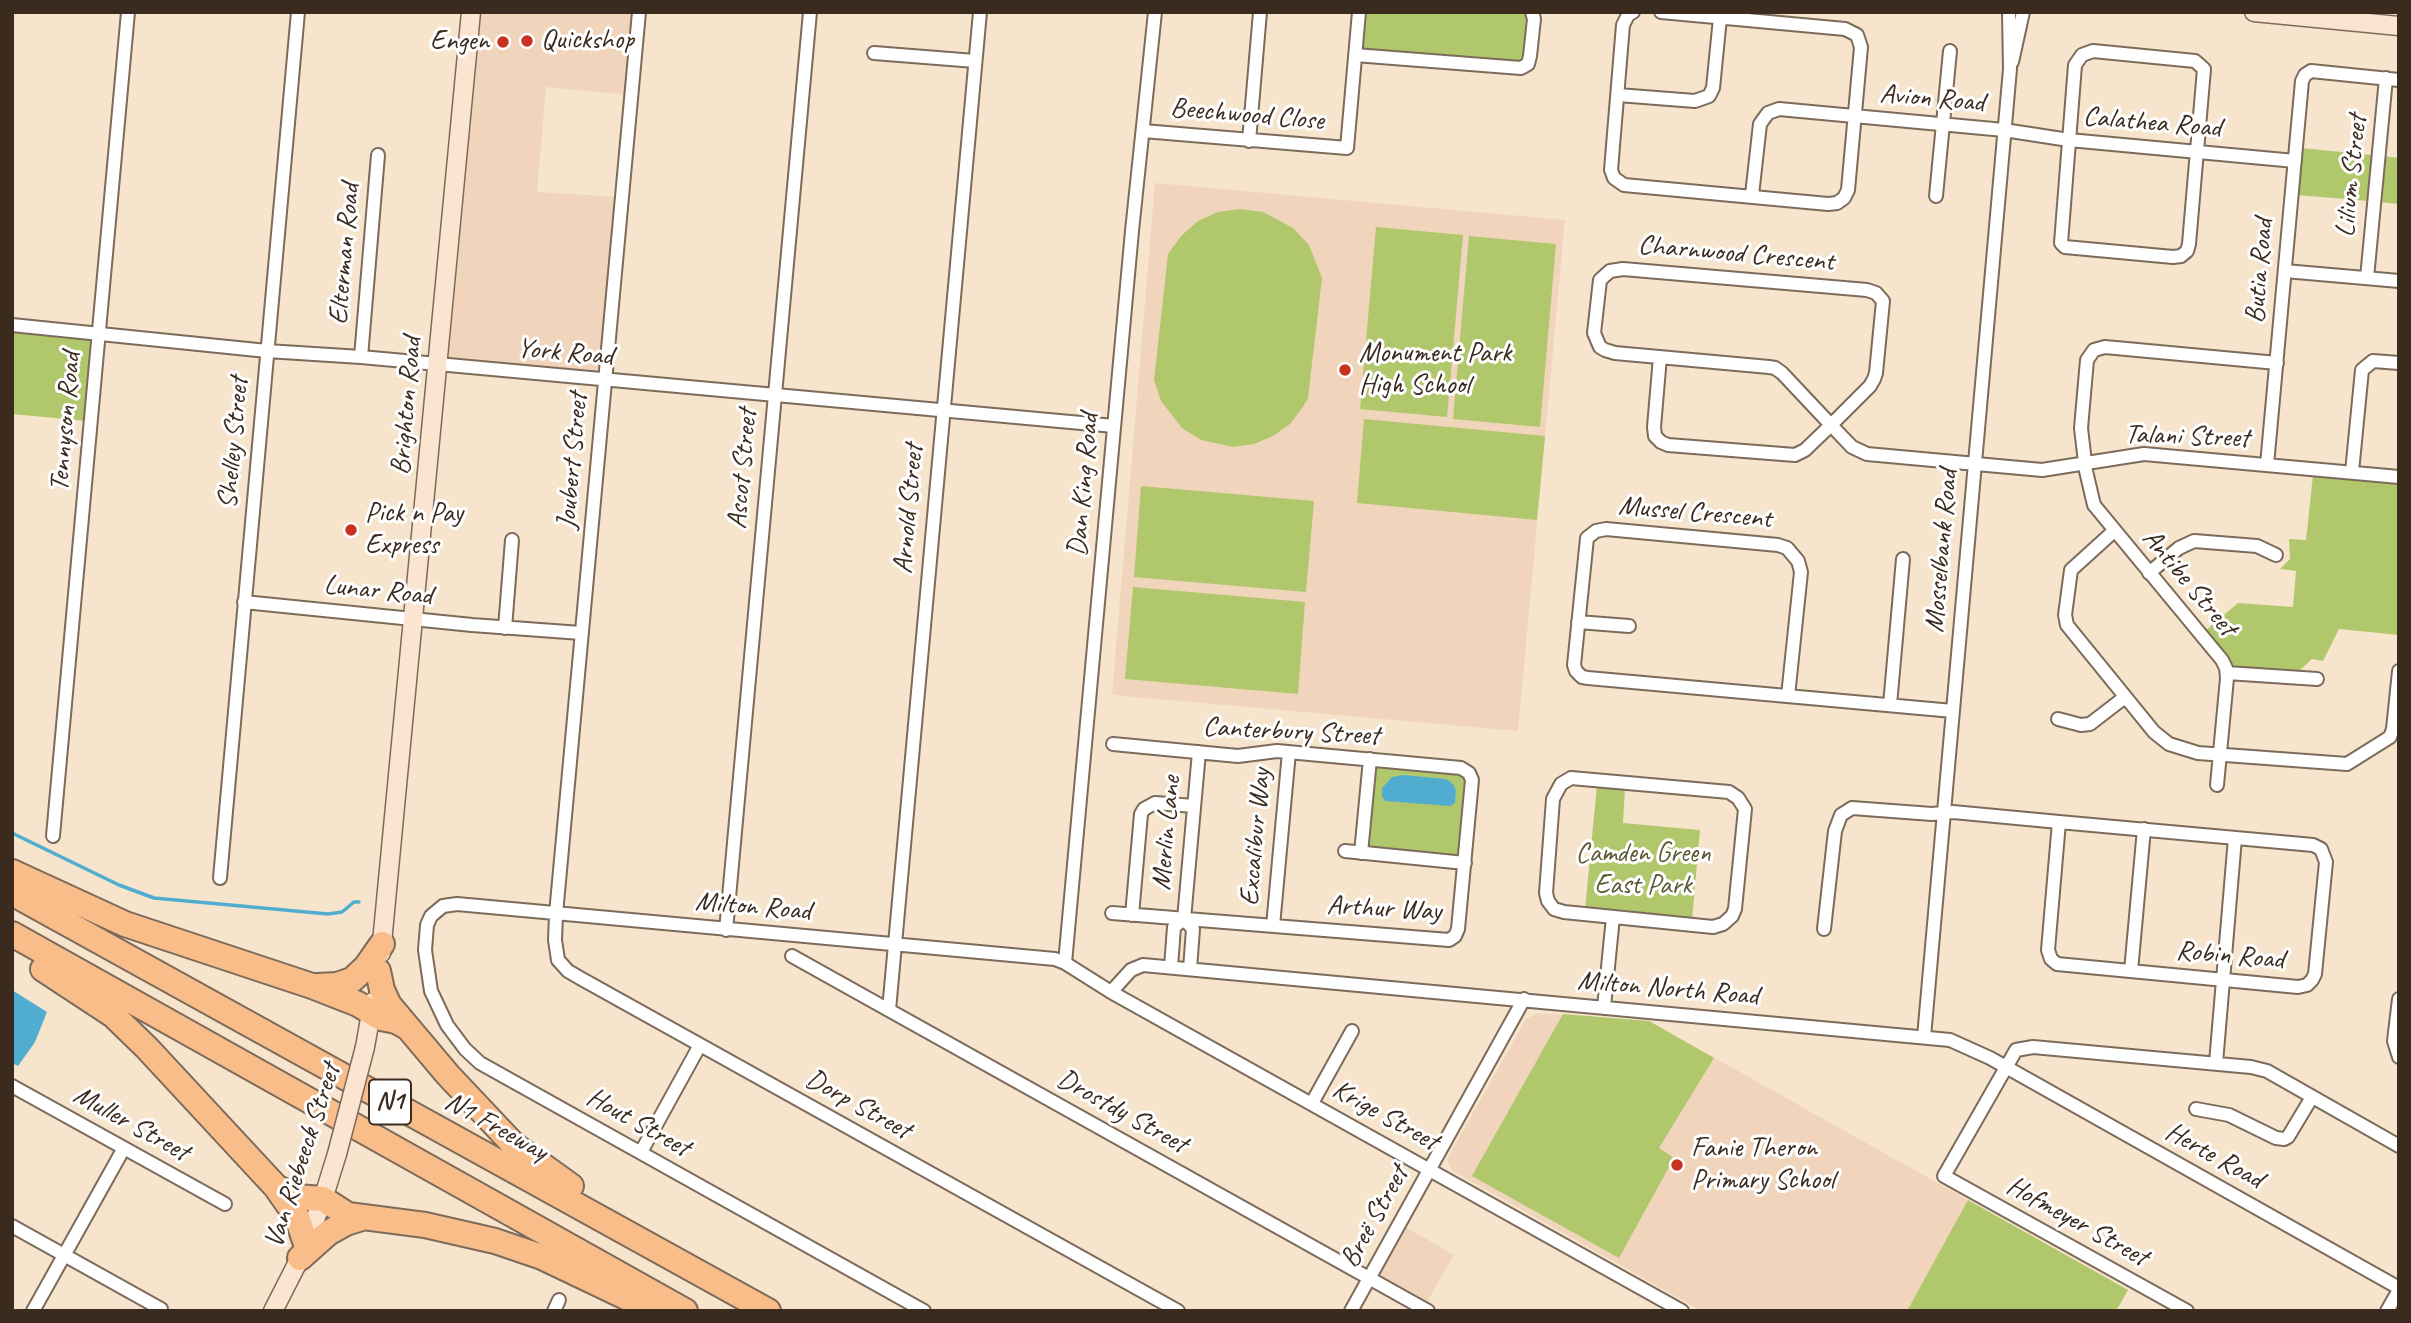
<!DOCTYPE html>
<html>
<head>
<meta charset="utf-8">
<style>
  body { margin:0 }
  #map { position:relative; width:2411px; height:1323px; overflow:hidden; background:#f6e4cd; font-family:Caveat,sans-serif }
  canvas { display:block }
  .frame { position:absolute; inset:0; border:14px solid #3b2a1e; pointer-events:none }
</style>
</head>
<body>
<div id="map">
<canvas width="2411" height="1323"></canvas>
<div class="frame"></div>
</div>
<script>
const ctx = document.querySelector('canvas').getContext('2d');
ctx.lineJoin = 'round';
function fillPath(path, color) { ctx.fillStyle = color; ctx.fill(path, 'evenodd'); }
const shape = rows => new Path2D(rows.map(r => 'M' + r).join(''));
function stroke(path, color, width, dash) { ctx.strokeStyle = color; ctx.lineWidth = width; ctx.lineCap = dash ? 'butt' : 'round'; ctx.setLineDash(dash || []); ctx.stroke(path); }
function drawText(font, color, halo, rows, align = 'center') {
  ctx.font = font + ' Caveat,sans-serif'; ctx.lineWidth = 6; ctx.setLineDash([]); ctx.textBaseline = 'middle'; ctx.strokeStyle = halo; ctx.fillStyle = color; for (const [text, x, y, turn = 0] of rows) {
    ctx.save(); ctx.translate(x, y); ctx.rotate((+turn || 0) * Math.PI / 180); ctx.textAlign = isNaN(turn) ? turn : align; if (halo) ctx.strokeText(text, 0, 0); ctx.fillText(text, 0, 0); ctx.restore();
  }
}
fillPath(shape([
  [472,12,637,12,629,95,546,87,537,192,620,197,605,381,438,364],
  [1155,183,1565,220,1518,731,1112,695],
  [1538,1013,1649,1021,2128,1290,2116,1311,1702,1311,1451,1170,1447,1159,1526,1019],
  [1399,1223,1454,1255,1424,1307,1369,1277]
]), '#f0d5bc');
fillPath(shape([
  [1364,12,1527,12,1530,19,1523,62,1366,51,1361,47],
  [2301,148,2372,155,2369,201,2297,195],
  [2382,156,2399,158,2399,204,2378,202],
  [1240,209,1263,212,1293,228,1309,245,1322,278,1308,398,1303,407,1290,424,1273,436,1254,444,1233,447,1201,440,1182,428,1161,401,1154,380,1168,254,1181,236,1198,221,1218,212],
  [1376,227,1463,235,1447,417,1360,409],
  [1469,236,1556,244,1540,427,1453,419],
  [12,331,88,339,92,342,94,345,87,421,12,414],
  [1364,419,1545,436,1537,520,1357,503],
  [2313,475,2399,482,2399,635,2339,629,2323,661,2312,659,2298,672,2237,669,2205,631,2238,603,2293,607,2296,571,2280,569,2290,559,2289,539,2306,540],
  [1141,486,1314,501,1306,592,1134,577],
  [1133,587,1305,602,1298,694,1125,679],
  [1381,765,1462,774,1467,780,1461,850,1457,855,1451,857,1372,849,1369,846,1366,841,1374,770],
  [1597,785,1625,787,1623,823,1700,830,1692,920,1585,910],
  [1563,1014,1649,1021,1714,1058,1659,1148,1674,1158,1619,1258,1472,1176],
  [1968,1200,2128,1290,2116,1311,1907,1311]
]), '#b1c76b');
fillPath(shape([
  [1403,775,1446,779,1453,784,1456,790,1455,803,1450,806,1385,801,1382,796,1382,788,1392,777],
  [12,990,47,1012,35,1042,18,1066,12,1063]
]), '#51adcf');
stroke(shape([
  [12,833,119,885,154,898,328,914,342,912,354,902,359,902]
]), '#51adcf', 3.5);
const street = shape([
  [639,12,556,914,555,940,558,960,568,971,580,978,1178,1311],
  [1633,12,1628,15,1623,25,1611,170,1614,178,1624,185,1828,204,1837,203,1844,198,1848,190,1861,47,1857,35,1845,29,1661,12],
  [2093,51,2195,61,2204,69,2189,244,2187,251,2181,256,2173,257,2065,247,2061,243,2075,65,2082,55,2093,51],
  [874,53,975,61],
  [1355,55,1521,68,1528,64,1530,56,1534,19,1532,12],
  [2012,62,2023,12],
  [1618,95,1695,101,1709,96,1713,88,1720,18],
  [1143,131,1347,148,1359,12],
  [1249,141,1260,12],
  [1752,195,1760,124,1768,113,1779,109,2004,130,2069,140,2295,161],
  [1936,196,1950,51],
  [2285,271,2399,281],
  [2367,278,2386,78],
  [12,325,267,351,361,357,1114,426],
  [361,357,378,155],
  [1660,357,1654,427,1655,436,1661,442,1668,445,1795,455,1805,450,1831,425,1870,386,1874,379,1876,373,1883,301,1876,293,1867,290,1623,269,1610,271,1600,280,1594,333,1600,347,1605,350,1615,353,1769,367,1775,368,1782,373,1831,425,1852,447,1867,454,2042,470,2144,454,2399,477],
  [2267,465,2302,81,2305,75,2311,71,2399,80],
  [2352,472,2362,370,2373,361,2399,363],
  [2114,531,2071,570,2065,615,2067,625,2154,732,2169,744,2198,753,2347,764,2390,737,2393,729,2399,671],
  [2149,573,2179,548,2194,541,2257,546,2276,555],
  [244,602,472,625,581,633],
  [1578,622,1629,626],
  [505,628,512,540],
  [2227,673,2317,679],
  [1788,696,1801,572,1798,561,1787,548,1778,545,1606,529,1596,531,1587,538,1574,665,1576,671,1582,677,1588,678,1953,711],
  [1890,705,1903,559],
  [2058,719,2081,725,2090,724,2125,697],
  [1571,778,1729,792,1738,798,1745,809,1735,909,1732,916,1723,924,1713,927,1564,912,1554,909,1548,901,1546,893,1553,799,1561,784,1571,778],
  [2217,785,2227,678,2226,668,2222,660,2094,505,2086,471,2081,428,2087,360,2094,350,2105,347,2277,363],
  [53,836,128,12],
  [1345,851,1465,863],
  [1361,853,1370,759],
  [220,878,298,12],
  [1112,913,1449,940,1455,936,1458,929,1472,780,1469,773,1461,768,1277,751,1238,756,1113,744],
  [1132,915,1141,814,1144,809,1155,803,1194,806],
  [1184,919,1193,929,1190,969],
  [1273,926,1289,752],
  [1824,929,1835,831,1841,815,1852,808,1932,814,1953,812,2059,822,2313,845,2321,849,2326,862,2315,974,2312,980,2307,985,2298,987,2057,964,2051,959,2048,950,2059,822],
  [726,930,810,12],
  [792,956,1428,1311],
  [1065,963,1132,231,1155,12],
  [1171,967,1174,927,1184,919,1199,752],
  [2131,971,2144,829],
  [1111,992,1131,970,1143,965,1950,1040,1990,1058,2399,1288],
  [2399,999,2394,1041,2399,1057],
  [1604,1007,1613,917],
  [889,1010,980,12],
  [1924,1037,2010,69,2009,12],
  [2216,1063,2235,838],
  [12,1086,225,1204],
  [1312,1103,1352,1031],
  [2196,1109,2229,1115,2276,1138,2284,1139,2288,1137,2312,1097],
  [641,1152,700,1045],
  [12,1226,161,1309],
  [33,1311,124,1148],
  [554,1311,559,1300],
  [924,1311,480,1063,465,1049,447,1025,431,991,425,950,427,925,431,916,443,906,457,904,1055,959,1065,963,1111,992,1682,1311],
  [1351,1311,1524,999],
  [2187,1311,1944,1176,2016,1050,2033,1047,2251,1067,2267,1071,2399,1146],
  [2387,1311,2399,1290]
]);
const secondary = shape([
  [2254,12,2399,26],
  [381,953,471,12],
  [365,1047,373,1002],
  [273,1311,300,1258,323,1199,337,1154]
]);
const highway = shape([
  [12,872,125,924,312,986,358,1004,381,1018,396,1021,405,1026],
  [12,893,768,1311],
  [12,934,685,1311],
  [43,969,113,1015,147,1048,276,1187,297,1217,306,1244],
  [378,971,382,990,389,1005,448,1075,514,1145,571,1186],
  [317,986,337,985,352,980,366,967,382,944],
  [276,1187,296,1197,323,1199,348,1215,425,1225,495,1241,542,1257,655,1311],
  [300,1258,328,1233,346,1223,362,1218]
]);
stroke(street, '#7c6b5b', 16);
stroke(secondary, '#7c6b5b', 21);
stroke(highway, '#7c6b5b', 28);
stroke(street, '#fff', 12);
stroke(secondary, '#fce5d0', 18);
stroke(highway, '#f8bd89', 24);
const secondaryBridge = shape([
  [337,1154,365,1047]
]);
stroke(secondaryBridge, '#7c6b5b', 21, []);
stroke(secondaryBridge, '#fce5d0', 18);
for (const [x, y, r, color] of [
  [527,41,7,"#c8321e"],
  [503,42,7,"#c8321e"],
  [1345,370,7,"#c8321e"],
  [351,530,7,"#c8321e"],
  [1677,1165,7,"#c8321e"]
]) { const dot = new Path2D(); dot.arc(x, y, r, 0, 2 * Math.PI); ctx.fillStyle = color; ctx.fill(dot); stroke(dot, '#fff', 2.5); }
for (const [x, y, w] of [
  [390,1102,42]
]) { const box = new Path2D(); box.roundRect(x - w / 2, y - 22.5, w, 45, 5); ctx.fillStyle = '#fff'; ctx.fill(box); stroke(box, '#3b2a1e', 2); }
drawText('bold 26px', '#3b2a1e', null, [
  ["N1",390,1102]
]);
drawText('28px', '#3b2a1e', '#fff', [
  ["Quickshop",541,41],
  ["Engen",489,42,"right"],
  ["Monument Park",1359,354],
  ["High School",1359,386],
  ["Pick n Pay",365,514],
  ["Express",365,546],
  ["Fanie Theron",1691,1149],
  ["Primary School",1691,1181]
], 'left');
drawText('28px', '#3b2a1e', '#fff', [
  ["Avion Road",1932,99,5],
  ["Beechwood Close",1247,115,5],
  ["Calathea Road",2152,123,5],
  ["Lilium Street",2352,176,-84],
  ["Elterman Road",345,254,-85],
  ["Charnwood Crescent",1736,254,5],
  ["Butia Road",2260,271,-85],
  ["York Road",565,353,5],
  ["Brighton Road",407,406,-85],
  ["Tennyson Road",66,422,-85],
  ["Talani Street",2187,437,2],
  ["Shelley Street",234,443,-85],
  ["Joubert Street",573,461,-85],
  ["Ascot Street",743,469,-85],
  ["Dan King Road",1084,485,-85],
  ["Arnold Street",909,509,-85],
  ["Mussel Crescent",1695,513,5],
  ["Mosselbank Road",1942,551,-85],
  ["Antibe Street",2189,583,50],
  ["Lunar Road",378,591,6],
  ["Canterbury Street",1291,732,3],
  ["Merlin Lane",1167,833,-85],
  ["Excalibur Way",1256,837,-85],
  ["Milton Road",753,907,5],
  ["Arthur Way",1384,909,3],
  ["Robin Road",2230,956,5],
  ["Milton North Road",1668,989,5],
  ["Dorp Street",858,1105,29],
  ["Drostdy Street",1122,1112,29],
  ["Krige Street",1385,1116,29],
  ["Hout Street",638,1123,29],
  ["Muller Street",131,1124,29],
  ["N1 Freeway",496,1127,29],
  ["Van Riebeeck Street",303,1156,-72],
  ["Herte Road",2214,1156,29],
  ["Breë Street",1375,1217,-61],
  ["Hofmeyer Street",2077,1222,29]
]);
drawText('28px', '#5e5935', '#fff', [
  ["Camden Green",1643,854],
  ["East Park",1643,886]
]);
</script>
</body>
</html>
